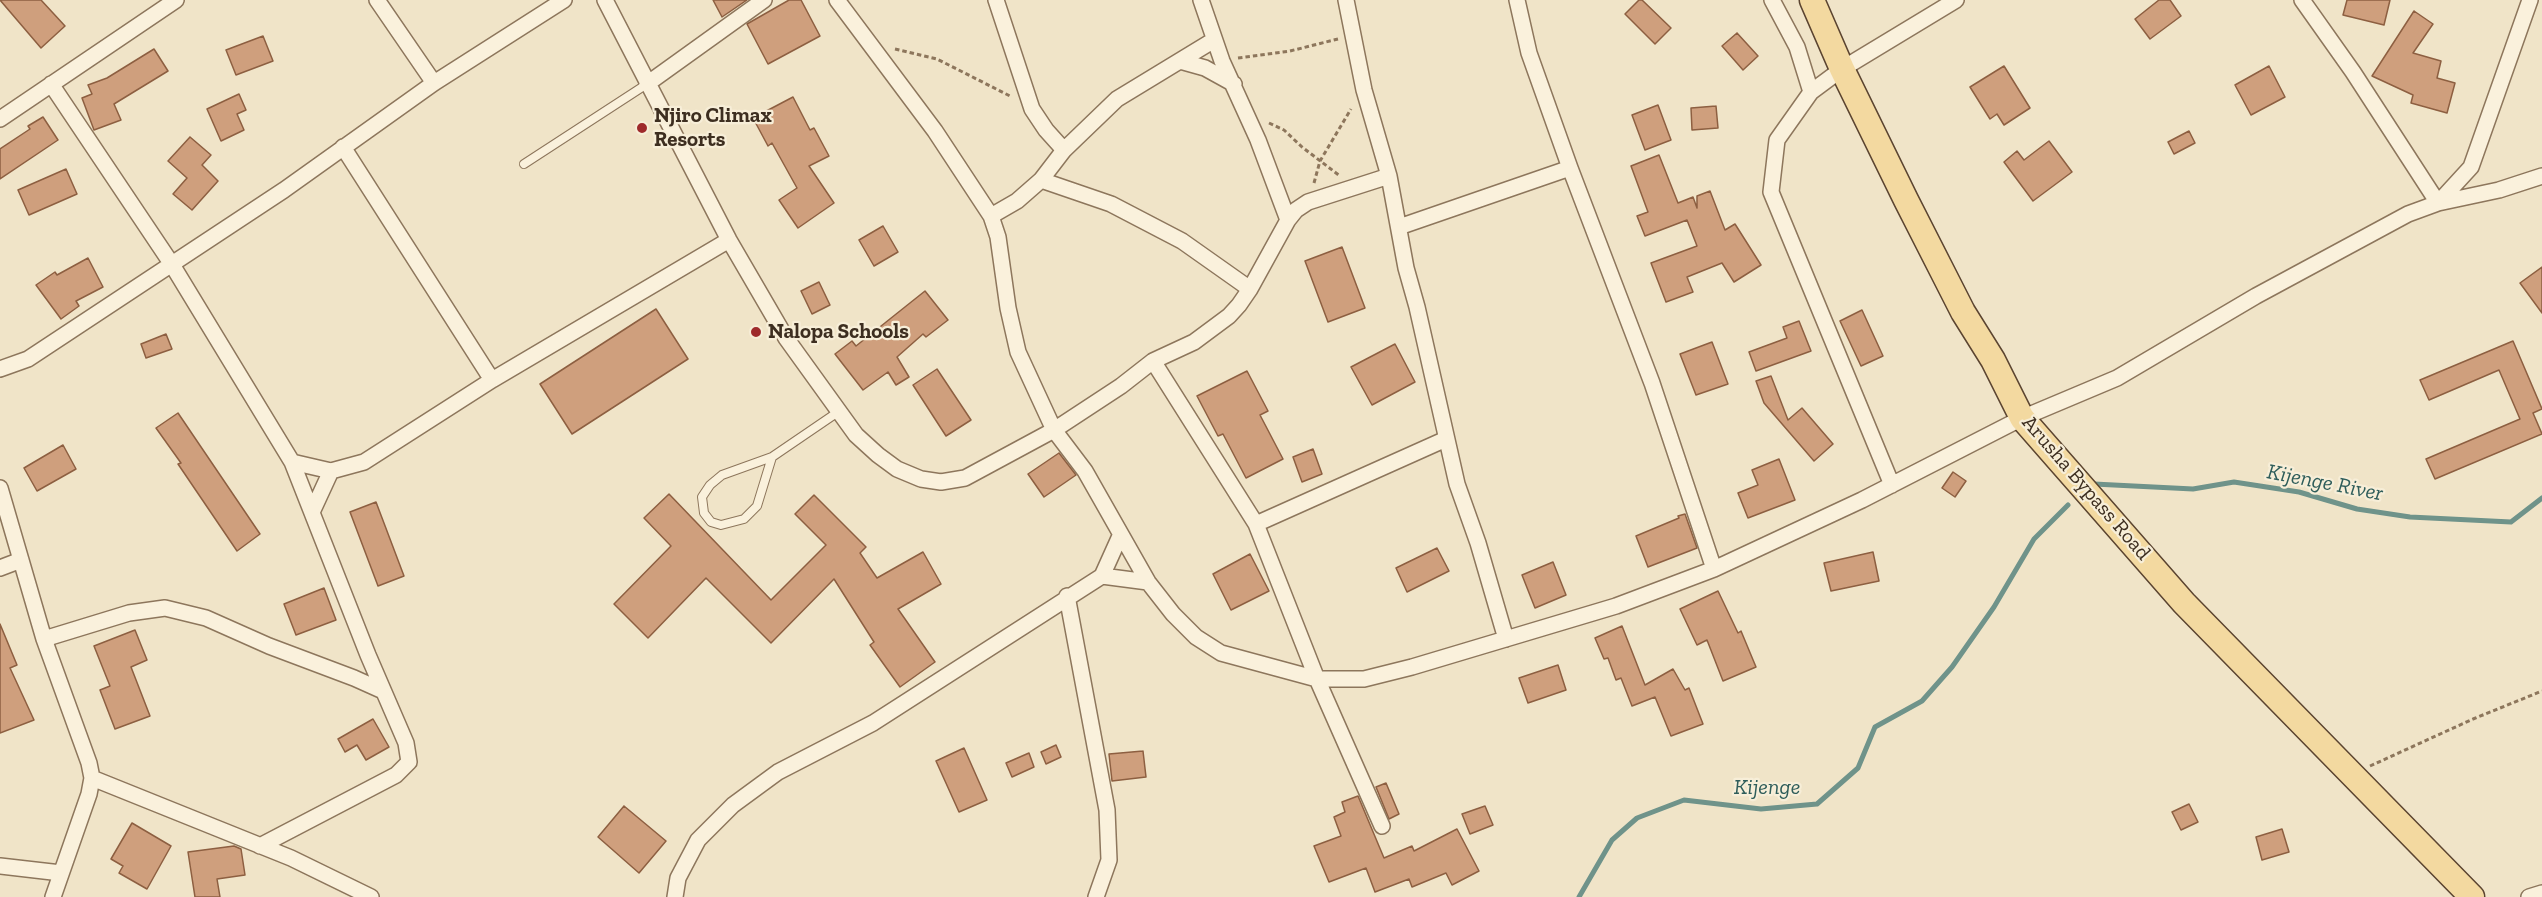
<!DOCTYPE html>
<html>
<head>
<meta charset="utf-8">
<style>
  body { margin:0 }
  canvas { display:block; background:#f0e4c8 }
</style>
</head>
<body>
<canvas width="2542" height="897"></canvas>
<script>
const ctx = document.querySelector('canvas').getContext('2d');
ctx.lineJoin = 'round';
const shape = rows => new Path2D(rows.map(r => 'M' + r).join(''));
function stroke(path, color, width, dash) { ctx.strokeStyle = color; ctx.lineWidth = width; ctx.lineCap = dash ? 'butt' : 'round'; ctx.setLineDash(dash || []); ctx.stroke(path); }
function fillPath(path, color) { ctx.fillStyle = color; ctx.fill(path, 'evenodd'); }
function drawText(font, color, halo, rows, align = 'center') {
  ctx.font = font + ' "Zilla Slab",serif'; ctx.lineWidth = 4.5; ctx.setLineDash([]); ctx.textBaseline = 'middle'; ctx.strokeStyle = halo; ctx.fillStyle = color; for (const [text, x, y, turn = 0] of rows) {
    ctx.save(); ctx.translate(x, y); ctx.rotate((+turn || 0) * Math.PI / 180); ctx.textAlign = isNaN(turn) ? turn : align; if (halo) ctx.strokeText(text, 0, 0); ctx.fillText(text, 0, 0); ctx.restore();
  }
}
stroke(shape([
  [2094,484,2193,489,2234,482,2299,492,2357,509,2410,517,2511,522,2542,498],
  [1579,897,1612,840,1637,818,1684,800,1761,809,1817,804,1858,768,1875,727,1922,701,1952,667,1994,607,2034,539,2068,505]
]), '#6f938a', 5);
const building = shape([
  [0,0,41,0,65,26,41,48,0,0],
  [713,0,747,0,722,17,713,0],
  [789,0,801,0,820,36,768,64,747,24,789,0],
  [1639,0,1642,0,1671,28,1655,44,1625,14,1639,0],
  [2159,0,2170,0,2181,16,2150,39,2135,19,2159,0],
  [2347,0,2390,0,2384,25,2343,15,2347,0],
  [2414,11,2433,24,2413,53,2441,61,2437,78,2455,83,2447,113,2411,103,2413,95,2372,76,2414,11],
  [1737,33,1758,56,1743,70,1722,46,1737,33],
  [263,36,273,61,236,75,226,50,263,36],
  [154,49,168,71,114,104,121,120,94,130,82,98,92,94,88,85,107,78,154,49],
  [2004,66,2030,108,2004,125,1997,114,1990,119,1970,87,2004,66],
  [2269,66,2285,97,2251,115,2235,85,2269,66],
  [239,94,246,110,237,114,244,130,221,141,207,109,239,94],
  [793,97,810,130,814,128,829,156,809,166,834,203,798,228,779,200,797,188,772,143,768,146,753,118,793,97],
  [1658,105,1671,140,1645,150,1632,115,1658,105],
  [1716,106,1718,128,1692,130,1691,108,1716,106],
  [43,117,58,140,0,179,0,149,30,129,28,126,43,117],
  [2189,131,2195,143,2174,154,2168,142,2189,131],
  [190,137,211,155,202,165,218,181,192,210,173,194,187,178,168,161,190,137],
  [2049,141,2072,172,2033,201,2004,162,2017,151,2024,160,2049,141],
  [1659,155,1678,203,1693,197,1697,208,1697,196,1710,191,1725,230,1735,224,1761,265,1734,282,1722,263,1687,277,1693,292,1666,302,1651,263,1697,246,1687,220,1645,236,1637,216,1648,212,1631,166,1659,155],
  [66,169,77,194,29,215,18,190,66,169],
  [883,226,898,252,874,266,859,240,883,226],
  [1342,247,1365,308,1328,322,1305,261,1342,247],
  [88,258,103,287,76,301,79,306,61,319,36,285,55,272,57,275,88,258],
  [2542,267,2542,313,2520,283,2542,267],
  [819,282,830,305,812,314,801,291,819,282],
  [925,291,948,320,926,337,923,334,897,357,909,377,896,385,888,372,863,390,835,354,852,341,856,346,925,291],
  [656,309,688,359,572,434,540,384,656,309],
  [1862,310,1883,356,1861,366,1840,321,1862,310],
  [1799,321,1811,351,1756,371,1749,352,1787,338,1783,327,1799,321],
  [166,334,172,349,146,358,141,344,166,334],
  [2513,341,2542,409,2533,413,2542,434,2435,479,2426,459,2520,419,2499,370,2429,400,2420,380,2513,341],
  [1712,342,1728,384,1696,395,1680,354,1712,342],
  [1395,344,1415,382,1372,405,1351,367,1395,344],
  [937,369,971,420,946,436,913,385,937,369],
  [1247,371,1268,411,1260,415,1283,459,1246,478,1223,434,1218,436,1197,396,1247,371],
  [1771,376,1788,420,1802,408,1833,444,1814,461,1764,403,1756,381,1771,376],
  [178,413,260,534,237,551,178,464,181,463,156,428,178,413],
  [63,445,76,469,37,491,24,468,63,445],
  [1313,449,1322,474,1302,482,1293,457,1313,449],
  [1059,453,1076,475,1044,497,1028,474,1059,453],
  [1779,459,1795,500,1748,518,1738,493,1758,485,1752,470,1779,459],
  [1953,472,1966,481,1955,497,1942,488,1953,472],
  [669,494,771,600,826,545,795,514,814,495,866,547,860,553,877,578,923,552,941,584,898,609,935,662,900,687,870,645,874,642,834,579,771,643,706,578,648,638,614,604,671,546,644,518,669,494],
  [376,502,404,576,378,586,350,512,376,502],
  [1685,514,1697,548,1648,567,1636,536,1679,518,1678,516,1685,514],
  [1437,548,1449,571,1407,592,1396,568,1437,548],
  [1873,552,1879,581,1831,591,1824,563,1873,552],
  [1250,554,1269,591,1231,610,1213,574,1250,554],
  [1553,562,1566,595,1535,608,1522,575,1553,562],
  [324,588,336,620,296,635,284,604,324,588],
  [1718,591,1738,633,1741,631,1756,667,1723,681,1707,640,1697,645,1680,609,1718,591],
  [0,624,17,665,10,668,34,720,0,733,0,624],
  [1622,626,1645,685,1673,669,1685,690,1689,688,1703,724,1671,736,1655,697,1632,706,1621,678,1616,680,1608,658,1604,659,1595,638,1622,626],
  [135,630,147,660,131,667,150,716,115,729,100,690,110,686,94,646,135,630],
  [1558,665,1566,690,1528,703,1519,678,1558,665],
  [373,719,389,747,366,760,357,745,345,752,338,739,373,719],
  [1056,745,1061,757,1046,764,1041,752,1056,745],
  [964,748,987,800,959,812,936,761,964,748],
  [1143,751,1146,777,1112,781,1109,754,1143,751],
  [1029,753,1034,767,1012,777,1006,763,1029,753],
  [1386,783,1399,814,1389,819,1376,787,1386,783],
  [1358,796,1384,858,1412,846,1414,851,1457,829,1479,871,1452,885,1446,873,1412,887,1409,879,1375,892,1366,868,1329,882,1314,846,1341,836,1334,817,1345,812,1342,802,1358,796],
  [2189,804,2198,822,2181,830,2172,812,2189,804],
  [624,806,666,841,639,873,598,837,624,806],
  [1485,806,1493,825,1470,834,1462,814,1485,806],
  [132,823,171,846,147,889,119,873,123,866,111,859,132,823],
  [2282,829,2289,852,2262,860,2256,837,2282,829],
  [234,846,241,849,245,875,217,879,220,897,195,897,188,852,234,846]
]);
fillPath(building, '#cf9f7d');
stroke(building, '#8d5f41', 1.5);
const service = shape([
  [524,164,647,84],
  [772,457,722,475,710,485,702,497,704,513,711,522,721,525,744,519,757,506,772,457,838,412]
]);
const minor = shape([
  [377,0,434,83],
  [605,0,729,240,786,338,856,435,878,455,897,469,921,479,941,482,965,478,1054,430,1121,386,1153,361,1194,342,1229,316,1239,305,1250,289,1288,220,1296,210,1308,202,1389,176],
  [837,0,935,131,991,216,998,237,1008,308,1018,352,1054,430,1085,471,1148,582,1173,614,1196,637,1221,653,1317,679,1364,679,1412,667,1616,606,1714,569,1862,500,2022,418,2117,378,2256,296,2408,214,2438,203,2499,190,2542,176],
  [996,0,1032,109,1046,130,1064,150],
  [1201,0,1222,61,1258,140,1288,220],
  [1346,0,1364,90,1389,176,1406,268,1417,307,1457,484,1478,543,1506,639],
  [1517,0,1529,53,1570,168,1652,383,1714,569],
  [1772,0,1797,47,1811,92],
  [2302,0,2353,72,2438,203,2471,167,2530,0],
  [1180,61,1205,68,1234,84],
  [51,84,171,263,292,462,368,655,406,743,409,762,396,775,260,846],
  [647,84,764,0],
  [0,119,176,0],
  [343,147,492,380],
  [1041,180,1111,204,1182,241,1250,289],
  [991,216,1017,201,1041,180,1064,150,1117,99,1214,40],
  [1399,227,1570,168],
  [1153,361,1256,524,1317,679,1382,826],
  [0,369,28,359,284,190,434,83,564,0],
  [292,462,331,471,364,462,492,380,729,240],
  [1892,485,1771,192,1777,140,1811,92,1842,69,1956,0],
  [0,488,44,639,89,763,92,778,89,794,53,897],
  [313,510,331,471],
  [1256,524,1446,439],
  [0,568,21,560],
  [1102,576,1148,582],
  [1067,596,1107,810,1109,860,1096,897],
  [44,639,129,613,165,608,206,618,269,646,354,678,383,691],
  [92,778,291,858,371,897],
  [0,866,61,873],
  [675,897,678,878,698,840,733,805,778,772,873,723,1102,576,1120,536],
  [2529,897,2542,893]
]);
const primary = shape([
  [1812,0,1842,69,1906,200,1963,312,1993,360,2022,418,2184,603,2472,897]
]);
stroke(service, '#8d765c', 10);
stroke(minor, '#8d765c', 18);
stroke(primary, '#5b4430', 27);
stroke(shape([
  [895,49,937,59,1010,96],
  [1238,58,1290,51,1338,39],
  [1269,123,1284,130,1302,147,1340,176],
  [1314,183,1320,161,1351,109],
  [2370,766,2473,719,2542,691]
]), '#8d765c', 3, [4.5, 3]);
stroke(service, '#faf1dc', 8);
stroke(minor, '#faf1dc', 15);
stroke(primary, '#f3d9a0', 24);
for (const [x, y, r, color] of [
  [642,128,6,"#9e2a2b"],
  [756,332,6,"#9e2a2b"]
]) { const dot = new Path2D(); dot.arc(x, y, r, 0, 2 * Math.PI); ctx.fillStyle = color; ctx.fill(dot); stroke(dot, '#f7eed8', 2); }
drawText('bold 21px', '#3d2e20', '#f7eed8', [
  ["Njiro Climax",654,116],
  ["Resorts",654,140],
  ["Nalopa Schools",768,332]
], 'left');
drawText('21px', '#3d2e20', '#f7eed8', [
  ["Arusha Bypass Road",2086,488,49]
]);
drawText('italic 22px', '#2f5d5a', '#f7eed8', [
  ["Kijenge River",2325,483,11],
  ["Kijenge",1767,788]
]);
</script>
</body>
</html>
